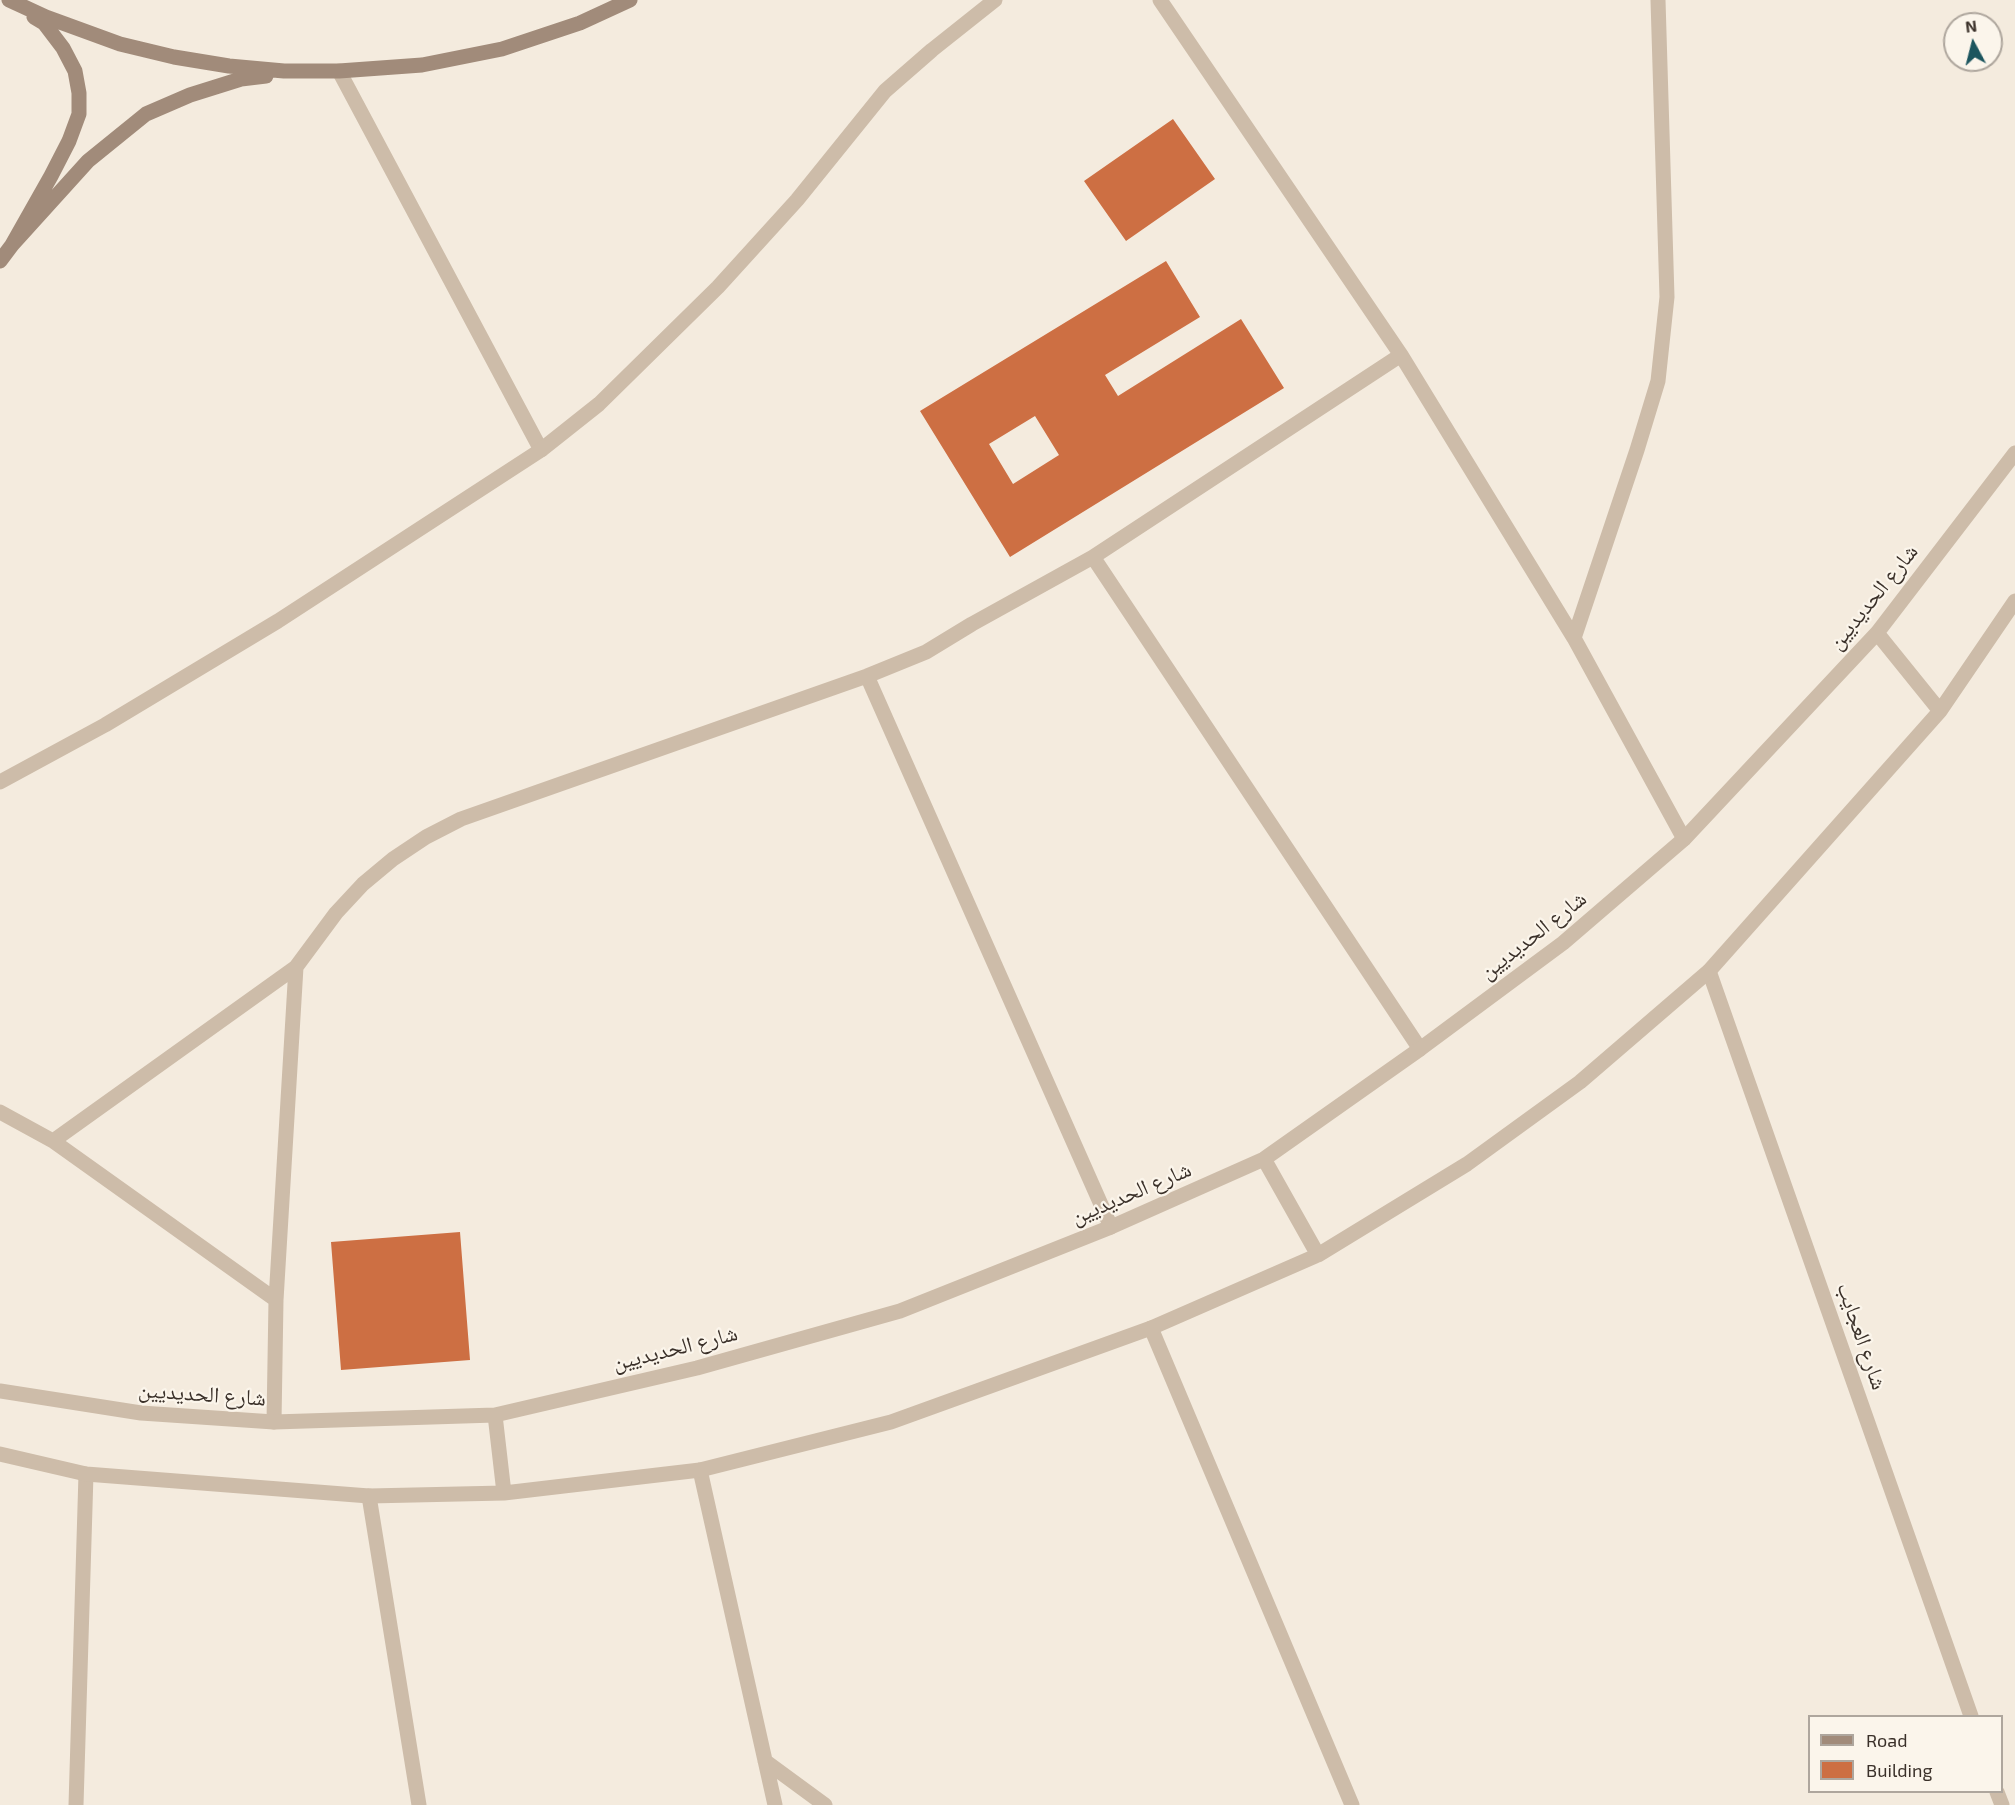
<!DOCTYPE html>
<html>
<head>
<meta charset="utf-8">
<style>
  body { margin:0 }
  #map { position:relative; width:2015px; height:1805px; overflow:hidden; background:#f4ebde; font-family:"Exo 2",sans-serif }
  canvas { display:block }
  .legend { position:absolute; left:1808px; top:1715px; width:195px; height:78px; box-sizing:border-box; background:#fbf5eb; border:2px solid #aea69d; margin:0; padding:8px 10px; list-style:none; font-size:18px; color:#3a3029 }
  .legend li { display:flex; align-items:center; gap:12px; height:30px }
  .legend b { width:30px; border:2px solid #aea69d }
  .north { position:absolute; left:1943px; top:12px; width:60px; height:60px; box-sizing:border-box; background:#fbf5eb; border:2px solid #aea69d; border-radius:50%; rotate:353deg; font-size:16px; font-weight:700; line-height:24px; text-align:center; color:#3a3029 }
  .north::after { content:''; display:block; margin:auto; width:21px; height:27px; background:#1c555e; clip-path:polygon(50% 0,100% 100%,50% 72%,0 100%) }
</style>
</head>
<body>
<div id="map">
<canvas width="2015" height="1805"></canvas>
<ul class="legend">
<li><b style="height:8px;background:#a18b7a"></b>Road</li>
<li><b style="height:16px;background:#cd6f43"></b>Building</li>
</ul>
<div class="north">N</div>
</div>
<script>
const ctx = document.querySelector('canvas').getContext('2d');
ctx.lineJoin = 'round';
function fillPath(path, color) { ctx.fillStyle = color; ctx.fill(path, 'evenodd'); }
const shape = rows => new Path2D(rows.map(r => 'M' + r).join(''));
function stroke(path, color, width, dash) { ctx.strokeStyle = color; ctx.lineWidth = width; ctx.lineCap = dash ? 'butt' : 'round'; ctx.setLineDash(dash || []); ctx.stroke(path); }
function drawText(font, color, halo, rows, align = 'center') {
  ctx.font = font + ' "Exo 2","Noto Naskh Arabic",sans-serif'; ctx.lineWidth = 4.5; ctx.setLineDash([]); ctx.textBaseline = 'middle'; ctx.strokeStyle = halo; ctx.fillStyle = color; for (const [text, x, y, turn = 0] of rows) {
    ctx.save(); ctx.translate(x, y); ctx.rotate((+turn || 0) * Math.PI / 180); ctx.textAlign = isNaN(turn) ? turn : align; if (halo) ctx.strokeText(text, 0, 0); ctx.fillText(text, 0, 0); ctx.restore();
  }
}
fillPath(shape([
  [1173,119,1215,179,1126,241,1084,181],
  [1166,261,1200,317,1105,375,1118,396,1241,319,1284,388,1010,557,920,411],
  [1035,416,1059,455,1013,484,989,444],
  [460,1232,470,1360,341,1370,331,1242]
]), '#cd6f43');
stroke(shape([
  [339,71,541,450]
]), '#cdbca9', 15);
stroke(shape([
  [0,782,105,725,278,621,541,450,599,404,718,287,797,200,885,91,932,50,995,0]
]), '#cdbca9', 15);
stroke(shape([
  [1160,0,1401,355,1574,638,1684,839],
  [1093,557,1420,1049],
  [1574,638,1637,450,1658,381,1667,297,1658,0],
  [867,676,1111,1227],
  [1709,971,1971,1716],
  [0,1112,53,1141,276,1300],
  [53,1141,296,967],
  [1151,1328,1352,1805],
  [274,1422,276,1300,296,967,336,913,363,884,393,859,426,837,461,819,867,676,926,652,972,624,1093,557,1401,355],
  [700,1470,775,1805],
  [369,1496,419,1805],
  [765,1761,825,1805],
  [1997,1792,2002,1805],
  [76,1805,86,1474]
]), '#cdbca9', 15);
stroke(shape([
  [1877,633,1940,711],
  [1264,1159,1318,1255],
  [0,1391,141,1413,274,1422,495,1415,697,1368,900,1311,1111,1227,1264,1159,1420,1049,1563,943,1684,839,1877,633,2015,453],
  [495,1415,504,1493],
  [0,1454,86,1474,369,1496,504,1493,700,1470,891,1422,1151,1328,1318,1255,1467,1164,1580,1082,1709,971,1940,711,2015,601]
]), '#cdbca9', 15);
stroke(shape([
  [9,0,46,17,120,44,174,57,229,66,284,71,339,71,422,65,502,49,580,23,630,0],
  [12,245,88,161,146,114,190,95,241,79,266,76],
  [0,261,12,245,51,176,69,141,79,114,79,93,75,71,63,48,44,23,34,17]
]), '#a18b7a', 15);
drawText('22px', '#3a3029', '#fbf5eb', [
  ["شارع الحديديين",1873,597,-51],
  ["شارع الحديديين",1533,935,-38],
  ["شارع الحديديين",1131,1193,-23],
  ["شارع العجايب",1862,1336,71],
  ["شارع الحديديين",675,1348,-14],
  ["شارع الحديديين",202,1394,4]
]);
</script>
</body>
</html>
